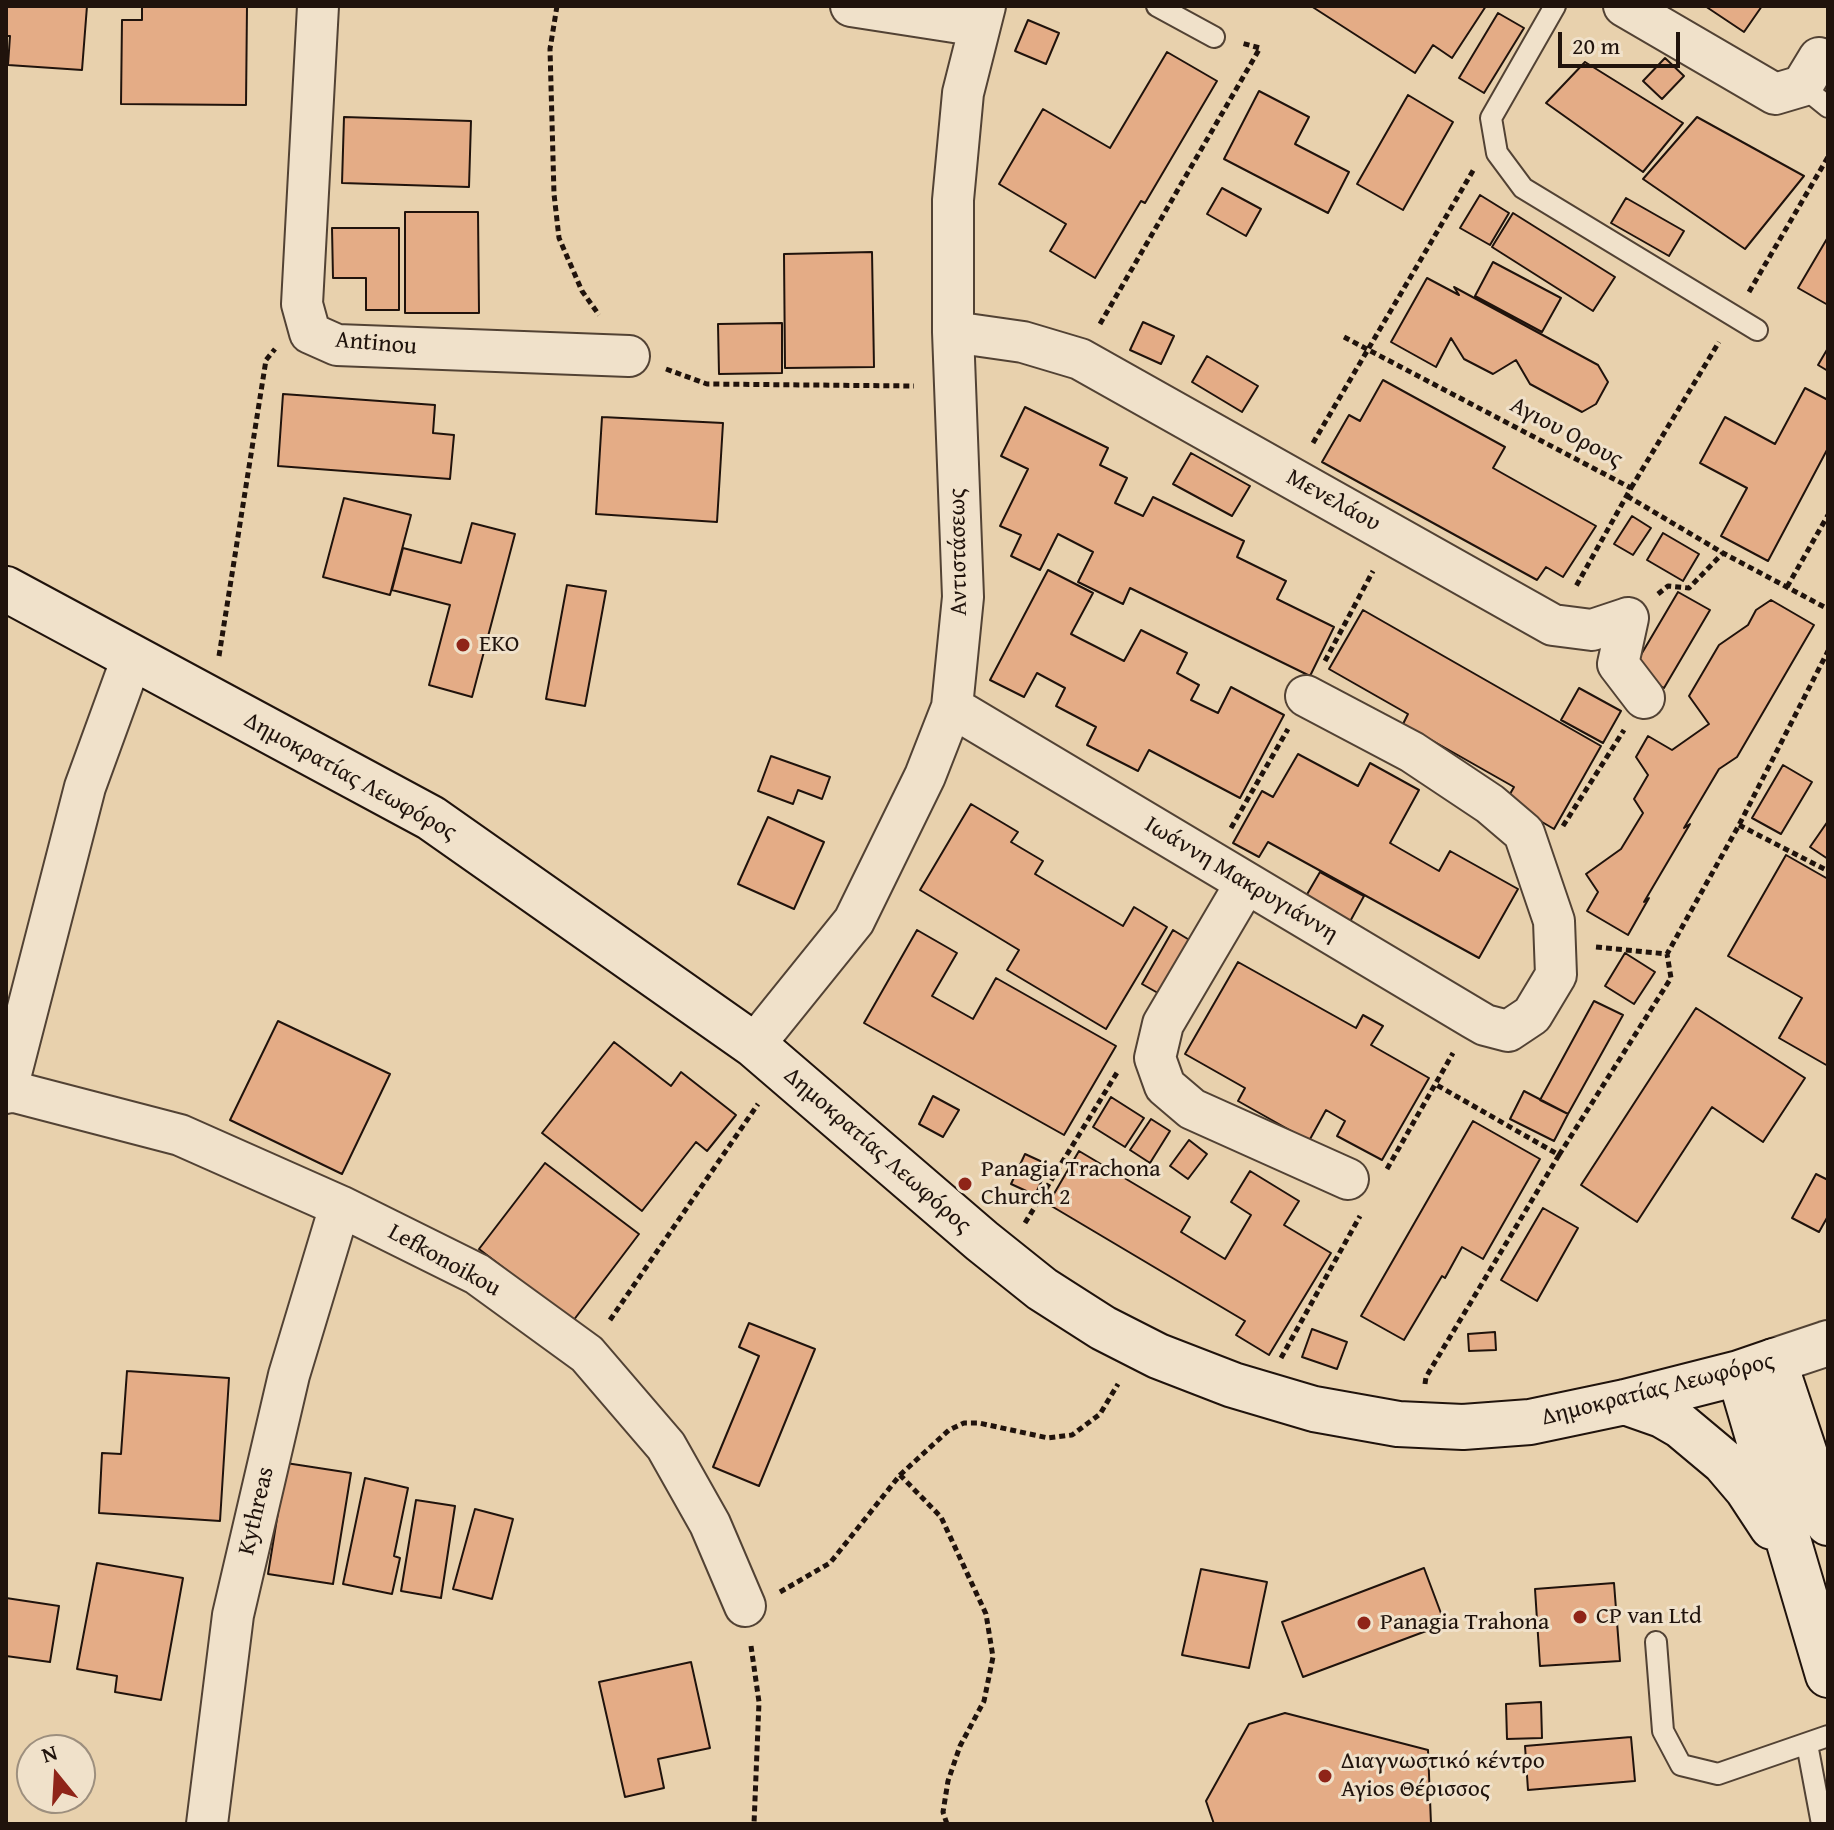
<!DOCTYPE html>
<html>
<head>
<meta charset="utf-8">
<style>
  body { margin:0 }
  #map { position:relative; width:1834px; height:1830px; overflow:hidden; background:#e8d1ad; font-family:"Gentium Book Plus",serif }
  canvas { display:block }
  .frame { position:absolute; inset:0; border:8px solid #20130c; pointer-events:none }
  .north { position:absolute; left:16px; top:1734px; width:80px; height:80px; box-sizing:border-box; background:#f0e1ca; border:2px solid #9d8f7e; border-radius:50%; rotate:342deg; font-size:22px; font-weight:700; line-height:32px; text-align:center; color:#20130c }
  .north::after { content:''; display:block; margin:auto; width:28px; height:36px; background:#8f2418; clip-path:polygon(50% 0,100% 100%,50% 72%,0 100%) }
  .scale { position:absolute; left:1558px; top:32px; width:122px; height:36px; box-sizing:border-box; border:4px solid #20130c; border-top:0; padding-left:10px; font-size:24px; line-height:28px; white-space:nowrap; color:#20130c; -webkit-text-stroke:6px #f0e1ca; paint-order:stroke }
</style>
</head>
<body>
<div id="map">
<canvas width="1834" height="1830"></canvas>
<div class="frame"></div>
<div class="north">N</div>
<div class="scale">20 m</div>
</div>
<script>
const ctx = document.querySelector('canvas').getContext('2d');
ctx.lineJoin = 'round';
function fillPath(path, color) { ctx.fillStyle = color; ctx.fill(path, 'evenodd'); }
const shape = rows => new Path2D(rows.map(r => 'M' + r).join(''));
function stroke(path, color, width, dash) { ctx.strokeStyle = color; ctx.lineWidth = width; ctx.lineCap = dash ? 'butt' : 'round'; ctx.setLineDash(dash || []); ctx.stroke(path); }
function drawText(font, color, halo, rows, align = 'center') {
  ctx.font = font + ' "Gentium Book Plus",serif'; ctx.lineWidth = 6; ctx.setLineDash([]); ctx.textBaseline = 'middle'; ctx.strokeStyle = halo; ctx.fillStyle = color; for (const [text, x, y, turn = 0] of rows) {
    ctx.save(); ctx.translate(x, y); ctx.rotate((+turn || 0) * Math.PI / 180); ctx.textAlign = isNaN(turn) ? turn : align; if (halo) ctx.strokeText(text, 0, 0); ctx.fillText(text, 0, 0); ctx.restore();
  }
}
const building = shape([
  [6,6,87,6,82,70,8,65,10,36,6,36,6,6],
  [142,6,247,6,246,105,121,104,122,20,142,20,142,6],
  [1311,6,1486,6,1452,58,1433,45,1415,73,1311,6],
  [1705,6,1762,6,1744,32,1705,6],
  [1498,13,1524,28,1484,93,1459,78,1498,13],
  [1028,20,1059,33,1046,64,1015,51,1028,20],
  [1167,52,1217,81,1145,203,1141,201,1095,278,1050,251,1066,224,999,184,1043,109,1110,148,1167,52],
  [1665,58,1684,76,1662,99,1643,81,1665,58],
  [1585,62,1683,123,1643,172,1546,103,1585,62],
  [1259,91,1309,117,1295,144,1349,172,1328,213,1224,159,1259,91],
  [1408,95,1453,122,1403,210,1357,184,1408,95],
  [344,117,471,121,469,187,342,183,344,117],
  [1697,117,1804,176,1745,249,1643,179,1697,117],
  [1222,188,1261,209,1246,236,1207,214,1222,188],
  [1480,195,1509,213,1490,245,1460,228,1480,195],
  [1626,198,1684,231,1669,256,1611,223,1626,198],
  [405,212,478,212,479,313,405,313,405,212],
  [1513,213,1615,277,1593,311,1492,247,1513,213],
  [332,228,399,228,399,310,366,310,366,278,333,278,332,228],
  [1828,237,1828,305,1798,288,1828,237],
  [872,252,874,367,785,368,784,254,872,252],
  [1493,262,1561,298,1542,332,1475,296,1493,262],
  [1427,278,1459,295,1454,287,1598,365,1608,382,1596,404,1582,412,1530,384,1516,360,1493,374,1464,359,1451,338,1436,367,1391,342,1427,278],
  [1143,322,1174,336,1161,364,1130,350,1143,322],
  [782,323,782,373,719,374,718,324,782,323],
  [1828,348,1828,371,1818,365,1828,348],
  [1207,356,1258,386,1242,412,1192,382,1207,356],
  [1383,380,1505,447,1493,468,1596,526,1563,577,1546,567,1537,580,1322,462,1349,415,1360,421,1383,380],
  [1805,388,1828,400,1828,448,1768,561,1721,536,1747,488,1700,463,1725,417,1775,444,1805,388],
  [283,394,435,405,433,433,454,435,450,479,278,466,283,394],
  [1025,407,1108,448,1100,465,1127,478,1115,503,1143,516,1153,497,1244,541,1237,557,1286,581,1277,599,1334,627,1310,676,1130,588,1123,604,1078,582,1093,552,1058,534,1040,570,1011,556,1021,535,1000,526,1028,469,1001,456,1025,407],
  [602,417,723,423,717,522,596,514,602,417],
  [1191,453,1250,486,1232,516,1173,484,1191,453],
  [344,498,411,515,390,595,323,577,344,498],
  [1632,516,1651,528,1633,555,1614,544,1632,516],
  [472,523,515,534,472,697,429,685,450,605,392,590,403,548,461,563,472,523],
  [1663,533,1699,554,1683,581,1647,560,1663,533],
  [1048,570,1093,593,1071,634,1124,661,1141,630,1187,653,1177,673,1199,685,1191,700,1218,713,1231,687,1284,715,1240,798,1149,750,1138,771,1087,745,1096,727,1056,706,1065,688,1037,673,1024,697,990,680,1048,570],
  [567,585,606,591,585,706,546,699,567,585],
  [1678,592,1710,610,1664,688,1632,670,1678,592],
  [1771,600,1814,625,1737,757,1719,769,1684,828,1690,824,1644,902,1649,898,1628,935,1587,911,1598,892,1586,874,1621,849,1643,813,1634,799,1648,775,1636,757,1648,736,1672,750,1709,724,1689,696,1719,645,1748,625,1756,610,1771,600],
  [1363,610,1601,746,1554,829,1506,801,1514,787,1403,724,1408,714,1329,669,1363,610],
  [1579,688,1621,711,1603,743,1561,720,1579,688],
  [1298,754,1358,786,1370,763,1419,790,1390,843,1439,871,1450,851,1518,889,1479,958,1268,842,1259,857,1233,843,1262,791,1273,797,1298,754],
  [771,756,830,777,822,799,798,790,793,804,758,791,771,756],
  [1783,765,1812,782,1781,834,1752,818,1783,765],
  [971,804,1018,832,1011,842,1043,861,1035,874,1123,926,1134,907,1167,927,1106,1029,1007,970,1019,950,920,890,971,804],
  [768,817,824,842,794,909,738,884,768,817],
  [1828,821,1828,859,1810,847,1828,821],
  [1786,855,1828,879,1828,1066,1779,1038,1802,998,1728,956,1786,855],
  [1320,872,1364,896,1347,927,1302,903,1320,872],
  [917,930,957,953,932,996,973,1019,996,978,1116,1046,1064,1135,864,1023,917,930],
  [1173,930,1196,944,1165,997,1142,984,1173,930],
  [1625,953,1655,972,1634,1004,1605,986,1625,953],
  [1238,962,1356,1028,1363,1015,1383,1026,1371,1045,1429,1078,1382,1160,1337,1136,1345,1121,1326,1110,1309,1141,1238,1101,1245,1088,1185,1054,1238,962],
  [1594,1001,1623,1015,1568,1114,1540,1100,1594,1001],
  [1696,1008,1805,1078,1763,1142,1712,1107,1637,1222,1581,1185,1696,1008],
  [278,1021,390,1074,342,1174,230,1120,278,1021],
  [614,1042,671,1086,681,1072,736,1115,707,1151,696,1142,642,1211,542,1133,614,1042],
  [1524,1091,1568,1114,1554,1141,1510,1119,1524,1091],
  [933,1096,959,1110,943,1137,919,1124,933,1096],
  [1111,1097,1144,1118,1125,1147,1093,1127,1111,1097],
  [1151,1119,1170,1131,1150,1163,1130,1150,1151,1119],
  [1473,1121,1540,1159,1483,1259,1462,1247,1445,1278,1442,1276,1404,1340,1361,1316,1473,1121],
  [1189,1140,1207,1154,1188,1179,1170,1166,1189,1140],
  [1079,1151,1190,1217,1181,1232,1225,1259,1251,1215,1231,1202,1250,1171,1299,1201,1284,1225,1331,1253,1269,1355,1236,1335,1245,1321,1048,1204,1079,1151],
  [1025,1154,1049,1165,1035,1195,1011,1184,1025,1154],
  [545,1163,639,1234,573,1321,479,1249,545,1163],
  [1816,1174,1828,1180,1828,1216,1819,1232,1792,1218,1816,1174],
  [1543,1208,1578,1228,1537,1301,1501,1280,1543,1208],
  [749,1323,815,1349,759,1486,713,1467,759,1356,739,1347,749,1323],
  [1312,1329,1347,1342,1337,1369,1302,1357,1312,1329],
  [1495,1332,1496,1350,1469,1351,1468,1334,1495,1332],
  [127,1371,229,1378,220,1521,99,1513,102,1453,121,1454,127,1371],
  [286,1463,351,1473,333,1584,268,1574,286,1463],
  [365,1478,408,1488,394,1556,400,1558,392,1594,343,1584,365,1478],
  [416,1500,455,1506,441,1598,401,1591,416,1500],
  [475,1509,513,1519,492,1599,453,1589,475,1509],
  [97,1563,183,1578,161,1700,115,1692,117,1676,77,1669,97,1563],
  [1424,1568,1445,1624,1303,1677,1282,1622,1424,1568],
  [1201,1569,1267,1582,1249,1668,1182,1655,1201,1569],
  [1614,1583,1620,1661,1540,1666,1535,1589,1614,1583],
  [6,1598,59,1606,50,1662,6,1656,6,1598],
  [691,1662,710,1748,658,1759,664,1788,625,1797,599,1682,691,1662],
  [1541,1702,1542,1738,1507,1739,1506,1704,1541,1702],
  [1285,1713,1428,1750,1431,1824,1214,1824,1206,1801,1249,1724,1285,1713],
  [1631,1737,1635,1781,1528,1790,1525,1746,1631,1737]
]);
fillPath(building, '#e4ac86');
stroke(building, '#20130c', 2);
const service = shape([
  [1157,6,1214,37],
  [1555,6,1491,118,1497,153,1523,188,1757,330],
  [1802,86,1828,107],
  [1656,1642,1663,1731,1681,1765,1718,1774,1828,1736],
  [1807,1744,1822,1824]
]);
const minor = shape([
  [318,6,302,304,310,333,337,345,629,356],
  [851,6,980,26],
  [1624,6,1775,94,1802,86,1819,58],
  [953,332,1023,342,1080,359,1553,625,1592,630,1628,618],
  [1628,618,1618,664,1644,698],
  [952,707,1473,1018,1485,1025,1508,1031,1532,1015,1556,975,1554,921,1524,833,1490,804,1412,752,1306,696],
  [1246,883,1163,1024,1155,1058,1165,1086,1192,1109,1348,1179],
  [754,1045,854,921,925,776,952,707,963,597,953,332,953,200,963,93,985,6],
  [7,1090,180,1135,340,1206,477,1274,587,1354,666,1446,710,1524,745,1606],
  [6,1093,85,787,132,658],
  [207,1824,233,1615,289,1375,340,1206]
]);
const tertiary = shape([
  [1774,1361,1828,1343]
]);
const secondary = shape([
  [6,589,431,818,754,1045,982,1241,1042,1289,1103,1328,1158,1356,1233,1385,1314,1409,1398,1424,1463,1427,1530,1422,1625,1402,1739,1373,1774,1361,1828,1523],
  [1739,1373,1828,1675],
  [1625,1402,1662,1415,1681,1426,1724,1462,1747,1489,1772,1527]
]);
stroke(service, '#524234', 24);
stroke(minor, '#524234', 44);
stroke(tertiary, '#524234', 48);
stroke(secondary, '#20130c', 48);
stroke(shape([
  [557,6,550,49,554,194,559,238,582,291,599,315],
  [1749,292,1828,157],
  [1100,324,1260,48,1241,43],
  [1344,337,1631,488,1575,588],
  [666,369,707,384,914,386],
  [1313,443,1474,169],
  [1631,488,1719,342],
  [1627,496,1723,553,1828,609],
  [1787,587,1828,515],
  [1658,594,1668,586,1689,588,1723,553],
  [219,656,266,360,275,349],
  [1325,661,1373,571],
  [1739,825,1828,871],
  [1563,826,1624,730],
  [1231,828,1288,729],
  [1596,947,1667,954,1739,825,1828,651],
  [1559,1155,1671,978,1667,954],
  [1387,1169,1453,1053],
  [1025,1223,1118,1071],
  [610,1320,758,1104],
  [1281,1358,1360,1216],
  [1425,1384,1426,1377,1559,1155,1435,1084],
  [900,1475,949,1430,964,1423,979,1423,1048,1438,1072,1435,1100,1414,1118,1384],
  [780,1592,830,1563,900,1475,941,1517,986,1614,993,1657,984,1701,960,1746,948,1781,943,1812,947,1824],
  [751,1646,759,1702,754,1824]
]), '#20130c', 5, [6, 4]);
stroke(service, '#f0e1ca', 20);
stroke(minor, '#f0e1ca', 40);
stroke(tertiary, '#f0e1ca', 44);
stroke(secondary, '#f0e1ca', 44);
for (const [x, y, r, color] of [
  [463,645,8,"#8f2418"],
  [965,1184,8,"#8f2418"],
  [1580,1617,8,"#8f2418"],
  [1364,1623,8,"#8f2418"],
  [1325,1776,8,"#8f2418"]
]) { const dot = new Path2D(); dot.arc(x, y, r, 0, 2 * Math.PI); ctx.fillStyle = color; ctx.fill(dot); stroke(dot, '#f0e1ca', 3); }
drawText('24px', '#20130c', '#f0e1ca', [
  ["Antinou",376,344,5],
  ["Αγιου Ορους",1566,433,28],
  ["Μενελάου",1333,501,29],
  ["Αντιστάσεως",959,552,-91],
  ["Δημοκρατίας Λεωφόρος",350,777,29],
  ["Ιωάννη Μακρυγιάννη",1241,880,31],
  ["Δημοκρατίας Λεωφόρος",877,1151,41],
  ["Lefkonoikou",444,1261,29],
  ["Δημοκρατίας Λεωφόρος",1658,1390,-14],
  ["Kythreas",257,1511,-77]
]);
drawText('24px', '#20130c', '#f0e1ca', [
  ["EKO",479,645],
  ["Panagia Trachona",981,1170],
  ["Church 2",981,1198],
  ["CP van Ltd",1596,1617],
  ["Panagia Trahona",1380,1623],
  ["Διαγνωστικό κέντρο",1341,1762],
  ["Αγios Θέρισσος",1341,1790]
], 'left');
</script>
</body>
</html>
